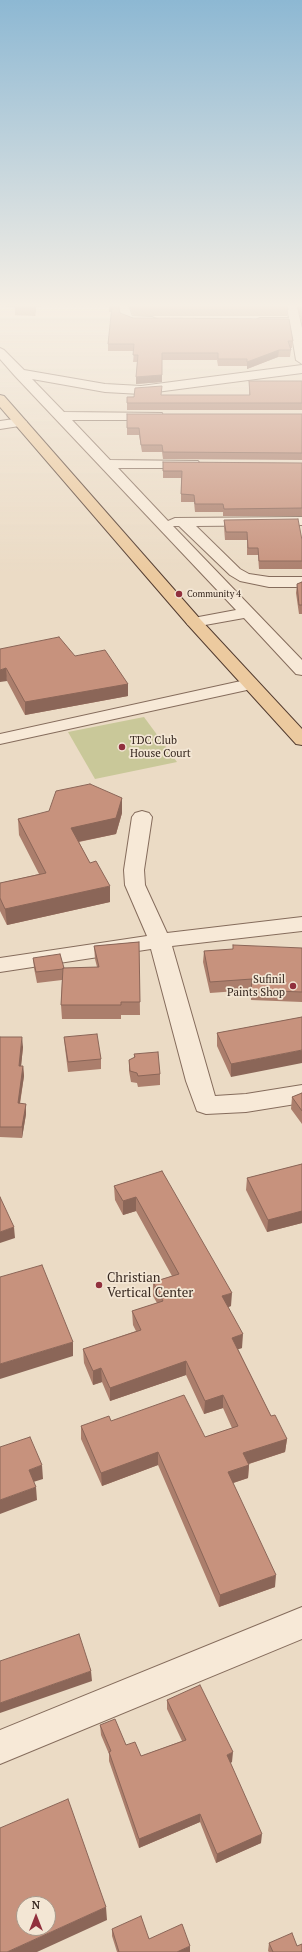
<!DOCTYPE html>
<html>
<head>
<meta charset="utf-8">
<style>
  body { margin:0 }
  #map { position:relative; width:302px; height:1952px; overflow:hidden; background:#ebdbc5; font-family:"PT Serif",serif }
  canvas { display:block }
  .north { position:absolute; left:16px; top:1896px; width:40px; height:40px; box-sizing:border-box; background:#f3e6d4; border:1px solid #a79a8c; border-radius:50%; rotate:0deg; font-size:11px; font-weight:700; line-height:16px; text-align:center; color:#36271f }
  .north::after { content:''; display:block; margin:auto; width:14px; height:18px; background:#91303d; clip-path:polygon(50% 0,100% 100%,50% 72%,0 100%) }
</style>
</head>
<body>
<div id="map">
<canvas width="302" height="1952"></canvas>
<div class="north">N</div>
</div>
<script>
const ctx = document.querySelector('canvas').getContext('2d');
ctx.lineJoin = 'round';
function fillPath(path, color) { ctx.fillStyle = color; ctx.fill(path, 'evenodd'); }
const shape = rows => new Path2D(rows.map(r => 'M' + r).join(''));
function stroke(path, color, width, dash) { ctx.strokeStyle = color; ctx.lineWidth = width; ctx.lineCap = dash ? 'butt' : 'round'; ctx.setLineDash(dash || []); ctx.stroke(path); }
function drawText(font, color, halo, rows, align = 'center') {
  ctx.font = font + ' "PT Serif",serif'; ctx.lineWidth = 3.5; ctx.setLineDash([]); ctx.textBaseline = 'middle'; ctx.strokeStyle = halo; ctx.fillStyle = color; for (const [text, x, y, turn = 0] of rows) {
    ctx.save(); ctx.translate(x, y); ctx.rotate((+turn || 0) * Math.PI / 180); ctx.textAlign = isNaN(turn) ? turn : align; if (halo) ctx.strokeText(text, 0, 0); ctx.fillText(text, 0, 0); ctx.restore();
  }
}
fillPath(shape([
  [144,717,177,762,95,779,68,732]
]), '#c9c899');
const minor = shape([
  [2,303,46,303,41,306,7,306,2,303],
  [117,303,127,303,132,316,152,317,158,320,152,323,125,321,119,315,117,303],
  [286,303,296,303,302,328,302,364,296,360,290,324,260,324,254,321,260,318,289,318,286,303],
  [0,348,4,350,24,370,105,384,141,386,302,365,302,373,141,394,105,392,32,379,64,412,162,413,163,416,162,419,157,420,72,420,110,460,198,461,200,464,198,467,193,468,118,468,168,521,175,518,302,517,302,525,196,526,240,569,249,574,269,577,302,577,302,587,269,587,240,581,230,575,179,526,173,526,302,660,302,675,296,674,244,618,194,627,188,625,186,622,188,619,236,610,15,376,0,359,0,348],
  [21,418,27,422,26,425,0,429,0,421,21,418],
  [250,679,256,680,259,684,256,688,0,744,0,734,250,679],
  [142,811,149,813,152,817,144,870,145,885,167,933,302,917,302,931,172,946,215,1096,246,1094,302,1085,302,1103,246,1112,206,1114,197,1111,186,1081,151,949,0,972,0,958,147,936,125,885,124,870,132,817,135,813,142,811],
  [302,1607,302,1639,0,1764,0,1730,302,1607]
]);
const major = shape([
  [0,395,4,396,200,619,302,729,302,745,296,744,188,625,0,407,0,395]
]);
stroke(minor, '#856c5c', 2);
stroke(major, '#533c30', 2);
fillPath(minor, '#f7e9d7');
fillPath(major, '#ecca9f');
fillPath(shape([
  [16,303,36,303,36,308,35,316,15,315,15,308],
  [109,303,120,313,133,318,293,341,292,348,290,348,291,350,290,357,278,357,247,369,247,366,218,366,217,360,162,360,162,382,136,384,137,362,133,362,134,351,108,351,108,344,112,312,109,312],
  [128,303,286,303,288,310,287,316,135,316,132,314],
  [296,303,302,303,302,323],
  [249,381,302,381,302,410,127,410,127,397,162,395,249,395],
  [127,414,302,414,302,460,163,459,162,452,142,452,139,435,127,435],
  [163,462,302,463,302,516,223,516,223,512,195,512,194,502,181,502,181,478,163,478],
  [224,520,302,540,302,569,259,569,258,555,247,555,247,540,225,540,224,527],
  [302,582,302,614,299,614,296,593,297,584],
  [0,649,75,656,128,684,128,696,25,715,7,681],
  [122,798,122,813,116,834,79,842,110,902,7,925,0,911,0,883,39,874,19,835,18,819],
  [139,942,140,1015,121,1015,121,1019,62,1019,61,1005,62,980,37,983,34,968,33,958,64,968,97,967,95,959,94,946],
  [302,948,302,1002,251,1000,251,990,210,993,203,962,204,951],
  [302,1017,231,1077,217,1046,217,1033],
  [0,1037,23,1047,21,1066,23,1066,24,1076,20,1104,26,1104,26,1114,22,1138,0,1137],
  [64,1037,101,1059,101,1069,68,1072,65,1048],
  [134,1054,160,1074,160,1085,138,1087,137,1083,131,1082,129,1071,129,1060,134,1058],
  [302,1093,302,1124,291,1109,292,1097],
  [302,1164,302,1223,267,1232,246,1190,247,1178],
  [162,1171,231,1306,228,1307,242,1348,238,1349,271,1416,287,1439,285,1452,249,1464,248,1478,233,1483,275,1587,219,1607,158,1465,102,1486,81,1439,81,1426,111,1421,205,1437,232,1428,223,1408,204,1414,186,1375,110,1401,102,1382,93,1385,84,1363,83,1349,136,1331,133,1325,132,1311,157,1303,153,1296,153,1282,172,1276,136,1211,123,1215,115,1200,114,1186],
  [167,1700,232,1762,230,1763,261,1843,216,1863,200,1822,139,1848,109,1761,109,1754,101,1735,100,1725,141,1756,182,1741,167,1709],
  [112,1929,149,1939,190,1952,117,1952,112,1936],
  [269,1943,297,1946,302,1952,269,1952,268,1951]
]), '#ab7e6c');
fillPath(shape([
  [36,303,36,308,35,316,35,308],
  [279,350,278,357,247,369,247,362],
  [162,353,162,382,136,384,136,377],
  [6,668,7,681,0,682,0,670],
  [128,684,128,696,25,715,25,702],
  [122,798,122,813,116,834,72,843,71,828],
  [110,886,110,902,7,925,5,909],
  [22,1037,23,1047,20,1076,19,1066],
  [302,1050,302,1063,231,1077,231,1064],
  [23,1066,24,1076,18,1114,18,1103],
  [26,1104,26,1114,22,1138,22,1127],
  [136,1197,136,1211,123,1215,123,1201],
  [302,1211,302,1223,267,1232,268,1220],
  [14,1227,15,1238,0,1243,0,1232],
  [232,1293,231,1306,221,1310,222,1296],
  [243,1334,242,1348,232,1351,232,1338],
  [73,1342,73,1356,0,1379,0,1364],
  [186,1361,186,1375,110,1401,110,1388],
  [101,1368,102,1382,93,1385,93,1371],
  [223,1395,223,1408,204,1414,205,1401],
  [287,1439,285,1452,242,1466,243,1453],
  [158,1452,158,1465,102,1486,101,1473],
  [42,1465,43,1479,30,1483,29,1470],
  [249,1465,248,1478,227,1485,228,1472],
  [36,1487,37,1500,0,1514,0,1500],
  [276,1575,275,1587,219,1607,220,1595],
  [91,1671,92,1681,0,1713,0,1703],
  [233,1752,232,1762,226,1765,227,1755],
  [200,1814,200,1822,139,1848,139,1839],
  [262,1834,261,1843,216,1863,217,1854],
  [106,1907,107,1920,37,1952,7,1952],
  [190,1946,190,1952,177,1952]
]), '#8b6658');
const building = shape([
  [16,303,36,303,35,308,15,308,16,303],
  [109,303,118,303,120,313,133,318,289,319,293,341,288,341,291,350,279,350,247,362,247,359,218,359,218,353,162,353,162,375,136,377,138,355,133,355,134,344,108,344,112,306,109,306,109,303],
  [130,303,286,303,288,310,135,309,132,307,130,303],
  [299,303,302,303,302,314,299,303],
  [249,381,302,381,302,403,127,403,127,397,134,397,135,388,162,386,161,395,250,395,249,381],
  [127,414,302,414,302,453,163,452,162,445,141,445,139,428,127,428,127,414],
  [163,462,302,463,302,508,224,509,223,504,195,504,194,495,181,494,182,471,163,471,163,462],
  [298,519,302,540,302,561,259,561,258,548,248,548,247,532,226,532,224,520,298,519],
  [302,582,302,605,299,605,297,584,302,582],
  [59,637,75,656,105,650,128,684,25,702,6,668,0,670,0,649,59,637],
  [90,784,122,798,116,818,71,828,90,863,96,861,110,886,5,909,0,898,0,883,46,873,18,819,49,811,56,791,90,784],
  [139,942,140,1002,121,1002,121,1005,61,1005,63,968,99,967,94,946,139,942],
  [233,945,302,948,302,992,251,990,252,979,210,982,204,951,233,949,233,945],
  [60,954,64,968,63,968,63,969,36,972,33,958,60,954],
  [302,1017,302,1050,231,1064,217,1033,302,1017],
  [97,1034,101,1059,68,1062,64,1037,97,1034],
  [0,1037,22,1037,19,1066,23,1066,18,1103,26,1104,22,1127,0,1127,0,1037],
  [158,1052,160,1074,138,1076,137,1073,130,1071,129,1060,135,1057,134,1054,158,1052],
  [302,1093,302,1111,292,1097,302,1093],
  [302,1164,302,1211,268,1220,247,1178,302,1164],
  [162,1171,232,1293,222,1296,243,1334,232,1338,271,1416,275,1415,287,1439,243,1453,249,1465,228,1472,276,1575,220,1595,158,1452,101,1473,81,1426,109,1416,111,1421,184,1395,205,1437,238,1426,223,1395,205,1401,186,1361,110,1388,101,1368,93,1371,83,1349,141,1330,132,1311,163,1301,153,1282,179,1274,136,1197,123,1201,114,1186,162,1171],
  [0,1197,14,1227,0,1232,0,1197],
  [42,1265,73,1342,0,1364,0,1277,42,1265],
  [30,1437,42,1465,29,1470,36,1487,0,1500,0,1447,30,1437],
  [79,1634,91,1671,0,1703,0,1661,79,1634],
  [200,1685,233,1752,227,1755,262,1834,217,1854,200,1814,139,1839,109,1752,111,1751,100,1725,115,1719,126,1745,135,1742,141,1756,186,1740,167,1700,200,1685],
  [68,1799,106,1907,7,1952,0,1952,0,1828,68,1799],
  [24,1904,48,1904,48,1928,24,1928,24,1904],
  [141,1916,149,1939,182,1924,190,1946,177,1952,119,1952,112,1929,141,1916],
  [292,1933,297,1946,302,1944,302,1952,273,1952,269,1943,292,1933]
]);
fillPath(building, '#c7927d');
stroke(building, '#8b6658', 1);
const sky = ctx.createLinearGradient(0, 0, 0, 576);
sky.addColorStop(0, '#8db8d3');
sky.addColorStop(0.53, '#f6efe5');
sky.addColorStop(1, '#f6efe500');
ctx.fillStyle = sky;
ctx.fillRect(0, 0, 302, 576);
for (const [x, y, r, color] of [
  [179,594,4,"#91303d"],
  [122,747,4,"#91303d"],
  [293,986,4,"#91303d"],
  [99,1285,4,"#91303d"]
]) { const dot = new Path2D(); dot.arc(x, y, r, 0, 2 * Math.PI); ctx.fillStyle = color; ctx.fill(dot); stroke(dot, '#f3e6d4', 1.5); }
drawText('9px', '#36271f', '#f3e6d4', [
  ["Community 4",187,594]
], 'left');
drawText('11px', '#36271f', '#f3e6d4', [
  ["TDC Club",130,741],
  ["House Court",130,754],
  ["Sufinil",285,980,"right"],
  ["Paints Shop",285,993,"right"]
], 'left');
drawText('13px', '#36271f', '#f3e6d4', [
  ["Christian",107,1278],
  ["Vertical Center",107,1293]
], 'left');
</script>
</body>
</html>
